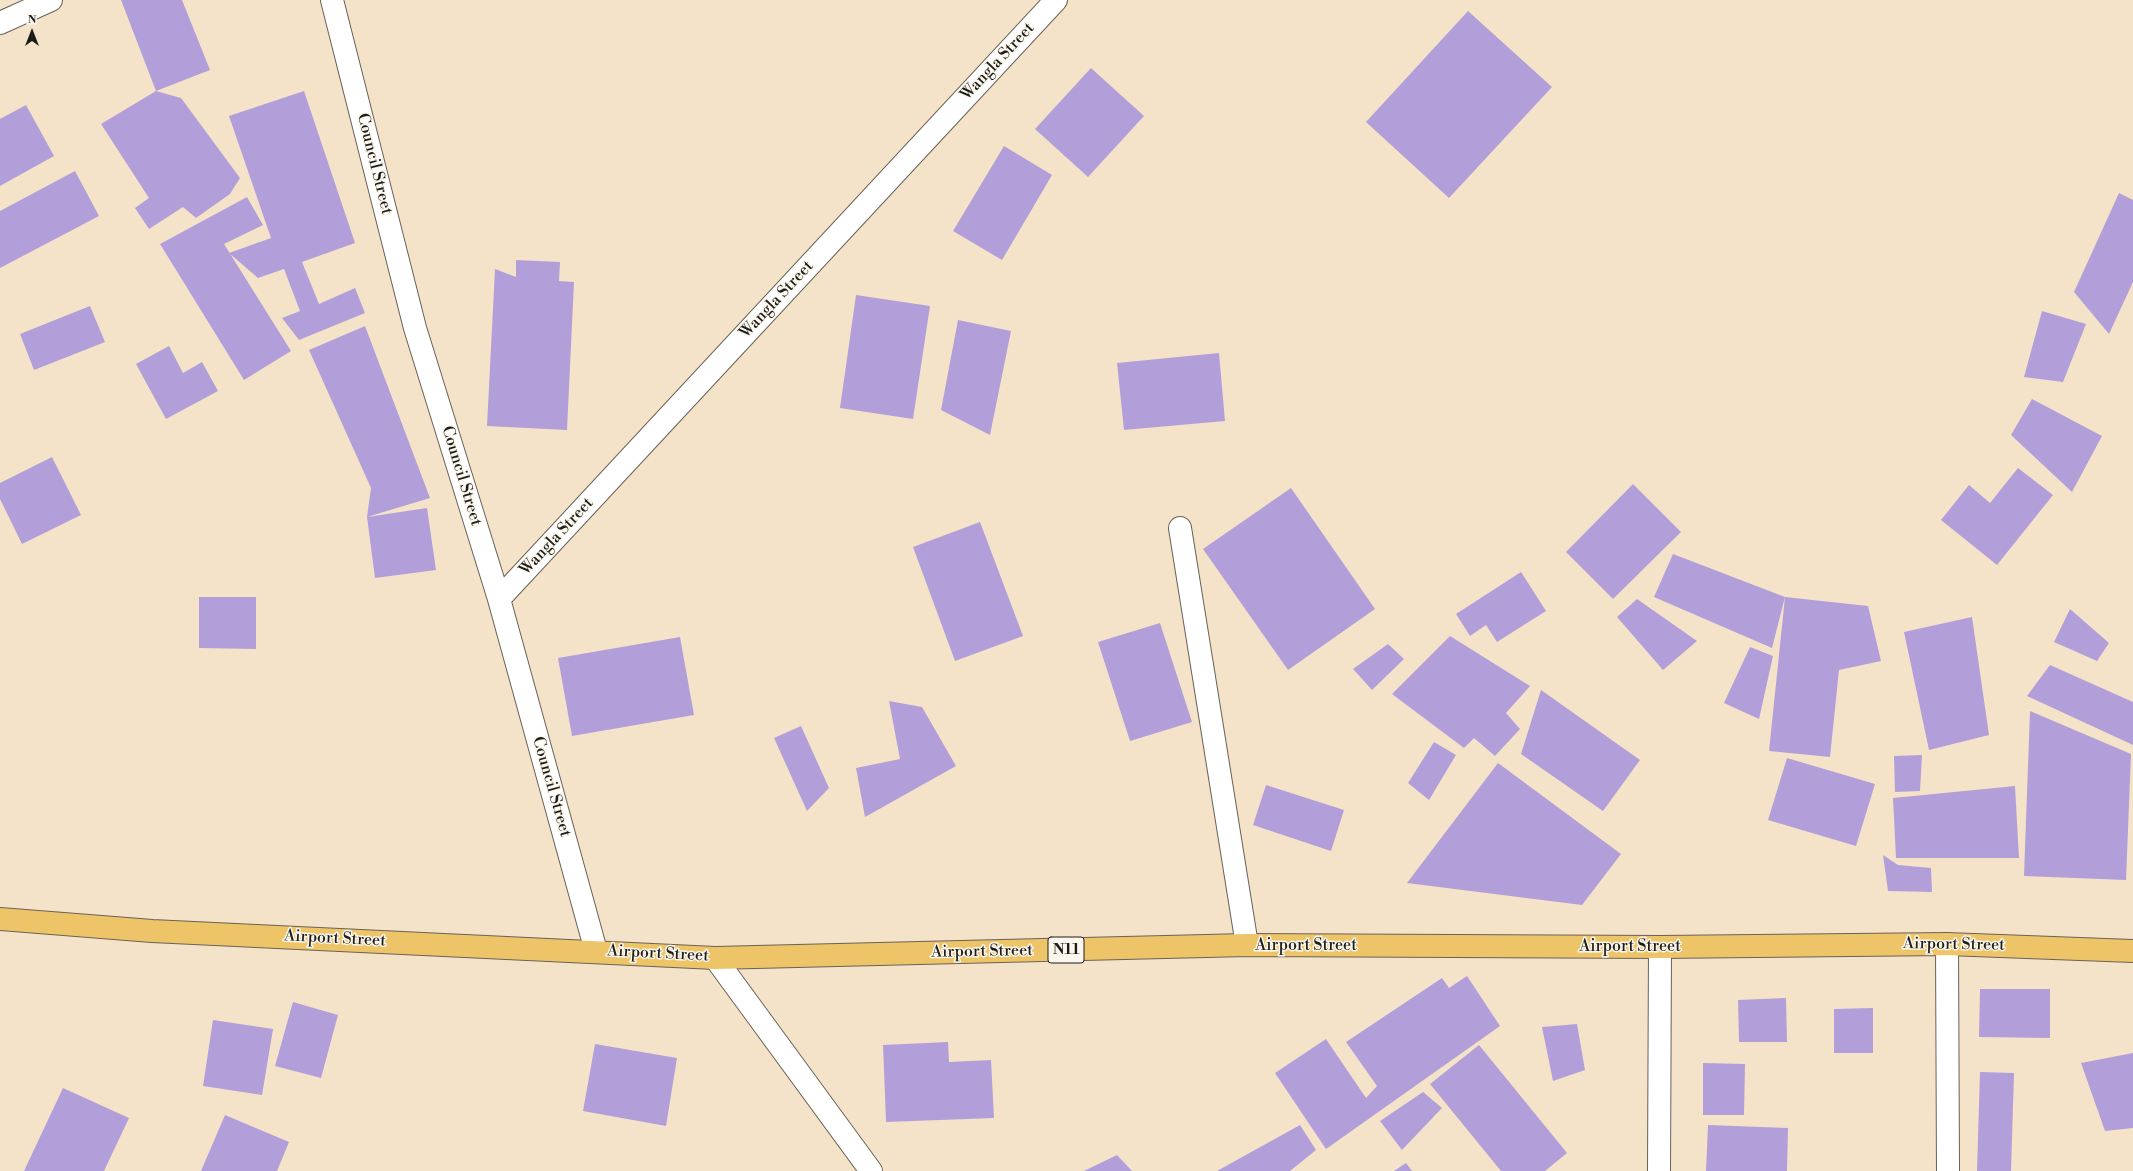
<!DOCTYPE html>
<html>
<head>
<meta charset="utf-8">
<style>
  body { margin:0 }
  #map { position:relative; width:2133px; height:1171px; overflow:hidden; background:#f4e3c9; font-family:"Libre Bodoni",serif }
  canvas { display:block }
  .north { position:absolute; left:12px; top:12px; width:40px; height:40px; -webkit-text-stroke:3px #fbf7ec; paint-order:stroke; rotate:0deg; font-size:11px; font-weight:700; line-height:16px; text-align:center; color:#1c1c1c }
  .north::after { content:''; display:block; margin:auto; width:14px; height:18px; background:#1c1c1c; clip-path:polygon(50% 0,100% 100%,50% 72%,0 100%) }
</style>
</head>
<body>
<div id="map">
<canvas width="2133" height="1171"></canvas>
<div class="north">N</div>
</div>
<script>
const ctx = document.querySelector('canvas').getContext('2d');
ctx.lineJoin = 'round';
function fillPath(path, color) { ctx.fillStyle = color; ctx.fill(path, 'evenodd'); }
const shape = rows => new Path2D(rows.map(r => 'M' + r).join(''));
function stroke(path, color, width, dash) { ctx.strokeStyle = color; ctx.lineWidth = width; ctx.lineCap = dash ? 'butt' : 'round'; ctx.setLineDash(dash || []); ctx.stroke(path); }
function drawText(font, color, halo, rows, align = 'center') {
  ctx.font = font + ' "Libre Bodoni",serif'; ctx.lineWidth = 3; ctx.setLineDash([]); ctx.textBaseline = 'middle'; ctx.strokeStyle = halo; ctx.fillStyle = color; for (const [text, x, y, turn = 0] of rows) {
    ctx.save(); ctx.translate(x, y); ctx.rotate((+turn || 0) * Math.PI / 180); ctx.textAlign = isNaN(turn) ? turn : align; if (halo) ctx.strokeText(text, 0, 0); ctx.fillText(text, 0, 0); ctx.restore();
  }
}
fillPath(shape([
  [121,0,182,0,210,70,156,91],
  [1468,11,1552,87,1449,198,1366,122],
  [1091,68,1144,116,1088,177,1035,129],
  [156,91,181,98,240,178,230,194,196,218,183,207,149,229,135,208,149,198,101,124],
  [304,91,355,243,302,262,319,304,355,288,365,313,299,340,282,318,300,311,284,269,258,278,229,253,271,238,229,116],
  [26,105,54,156,0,186,0,119],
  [1004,146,1052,175,1002,260,953,231],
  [75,171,99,216,0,268,0,211],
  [2119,193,2133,200,2133,282,2109,334,2074,292],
  [247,197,263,225,224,244,291,351,244,380,160,244],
  [516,260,560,262,559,281,574,282,567,430,487,426,495,269,516,277],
  [856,295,930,306,913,419,840,408],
  [90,306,105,342,34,370,20,334],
  [2042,311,2086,324,2063,382,2024,377],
  [958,320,1011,331,990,435,941,410],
  [365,326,430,498,367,517,427,508,436,570,375,578,367,517,371,488,309,350],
  [169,346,183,373,202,362,218,391,166,419,136,364],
  [1219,353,1225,421,1124,430,1117,363],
  [2032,399,2102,436,2072,492,2011,435],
  [52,457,81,515,22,544,0,499,0,483],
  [2018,468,2053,495,1997,565,1941,520,1969,485,1990,503],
  [1633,484,1681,532,1613,599,1566,552],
  [1291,488,1375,609,1288,670,1203,549],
  [980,522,1023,636,955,661,913,547],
  [1673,554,1785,597,1868,606,1881,661,1839,670,1830,757,1769,751,1785,597,1772,648,1654,597],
  [1521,572,1546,611,1497,642,1486,625,1470,636,1456,614],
  [199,597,256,597,256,649,199,648],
  [1637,599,1697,641,1663,670,1617,617],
  [2070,609,2109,643,2097,661,2054,642],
  [1972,617,1989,735,1929,750,1904,632],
  [1160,623,1192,722,1130,741,1098,642],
  [1450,636,1530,686,1506,713,1520,729,1495,756,1474,738,1464,748,1392,694],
  [680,637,694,715,572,736,558,658],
  [1388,644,1404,659,1372,690,1353,669],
  [1750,647,1773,656,1759,719,1724,703],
  [2050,665,2133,702,2133,745,2027,696],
  [1541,690,1640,760,1603,811,1521,754],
  [889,701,922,707,956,766,865,817,856,768,900,759],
  [2030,711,2131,754,2126,880,2024,876],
  [801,726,829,788,807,811,774,738],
  [1434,742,1456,755,1429,800,1408,783],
  [1922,755,1920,791,1895,792,1894,756],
  [1787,758,1875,784,1856,846,1768,820],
  [1498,763,1621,854,1582,905,1407,883],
  [1266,785,1344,810,1331,851,1253,825],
  [2015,786,2019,858,1896,858,1893,798],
  [1883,855,1898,865,1931,868,1932,892,1888,891],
  [1467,976,1500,1026,1326,1149,1275,1073,1326,1039,1366,1098,1377,1086,1346,1042,1442,978,1449,988],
  [1980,989,2050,989,2050,1038,1979,1037],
  [1786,998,1787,1042,1739,1042,1738,1000],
  [293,1002,338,1015,321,1078,275,1066],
  [1873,1008,1873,1053,1834,1053,1834,1009],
  [213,1020,273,1029,262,1095,203,1086],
  [1577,1024,1585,1070,1553,1081,1542,1027],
  [948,1042,949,1062,991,1060,994,1118,886,1122,883,1045],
  [595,1044,677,1058,666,1126,583,1111],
  [1479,1045,1567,1153,1545,1171,1501,1171,1430,1084],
  [2133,1053,2133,1128,2105,1131,2081,1063],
  [1703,1063,1745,1064,1744,1115,1703,1115],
  [1980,1072,2014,1073,2011,1171,1977,1171],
  [63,1088,129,1118,104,1171,24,1171],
  [1423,1092,1442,1108,1402,1150,1380,1121],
  [225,1115,289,1142,277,1171,201,1171],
  [1300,1125,1316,1150,1290,1171,1217,1171],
  [1708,1125,1788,1128,1787,1171,1706,1171],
  [1117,1155,1132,1171,1084,1171],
  [1406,1163,1412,1171,1394,1171]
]), '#b29fd9');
const minor = shape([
  [332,0,415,328,499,599,596,951],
  [0,23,51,0],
  [1180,528,1247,945],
  [499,599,1056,0],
  [1947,944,1948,1171],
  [715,958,871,1171],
  [1659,1171,1660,947]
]);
const highway = shape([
  [0,919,152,931,715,958,1247,945,1660,947,1947,944,2133,951]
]);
stroke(minor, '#686259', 24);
stroke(highway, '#686259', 24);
stroke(minor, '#fff', 22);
stroke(highway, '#eec469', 22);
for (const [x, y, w] of [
  [1066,950,36]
]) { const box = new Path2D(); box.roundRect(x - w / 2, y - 13, w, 26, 3); ctx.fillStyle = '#fbf7ec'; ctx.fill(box); stroke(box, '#1c1c1c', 1); }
drawText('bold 15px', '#1c1c1c', null, [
  ["N11",1066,950]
]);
drawText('16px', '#1c1c1c', '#fbf7ec', [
  ["Wangla Street",998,62,-47],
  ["Council Street",374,164,76],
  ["Wangla Street",777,300,-47],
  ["Council Street",461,476,73],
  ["Wangla Street",557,537,-47],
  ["Council Street",551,787,74],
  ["Airport Street",335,939,3],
  ["Airport Street",1954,945,1],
  ["Airport Street",1306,946],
  ["Airport Street",1630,947],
  ["Airport Street",982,952,-1],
  ["Airport Street",658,954,3]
]);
</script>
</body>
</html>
